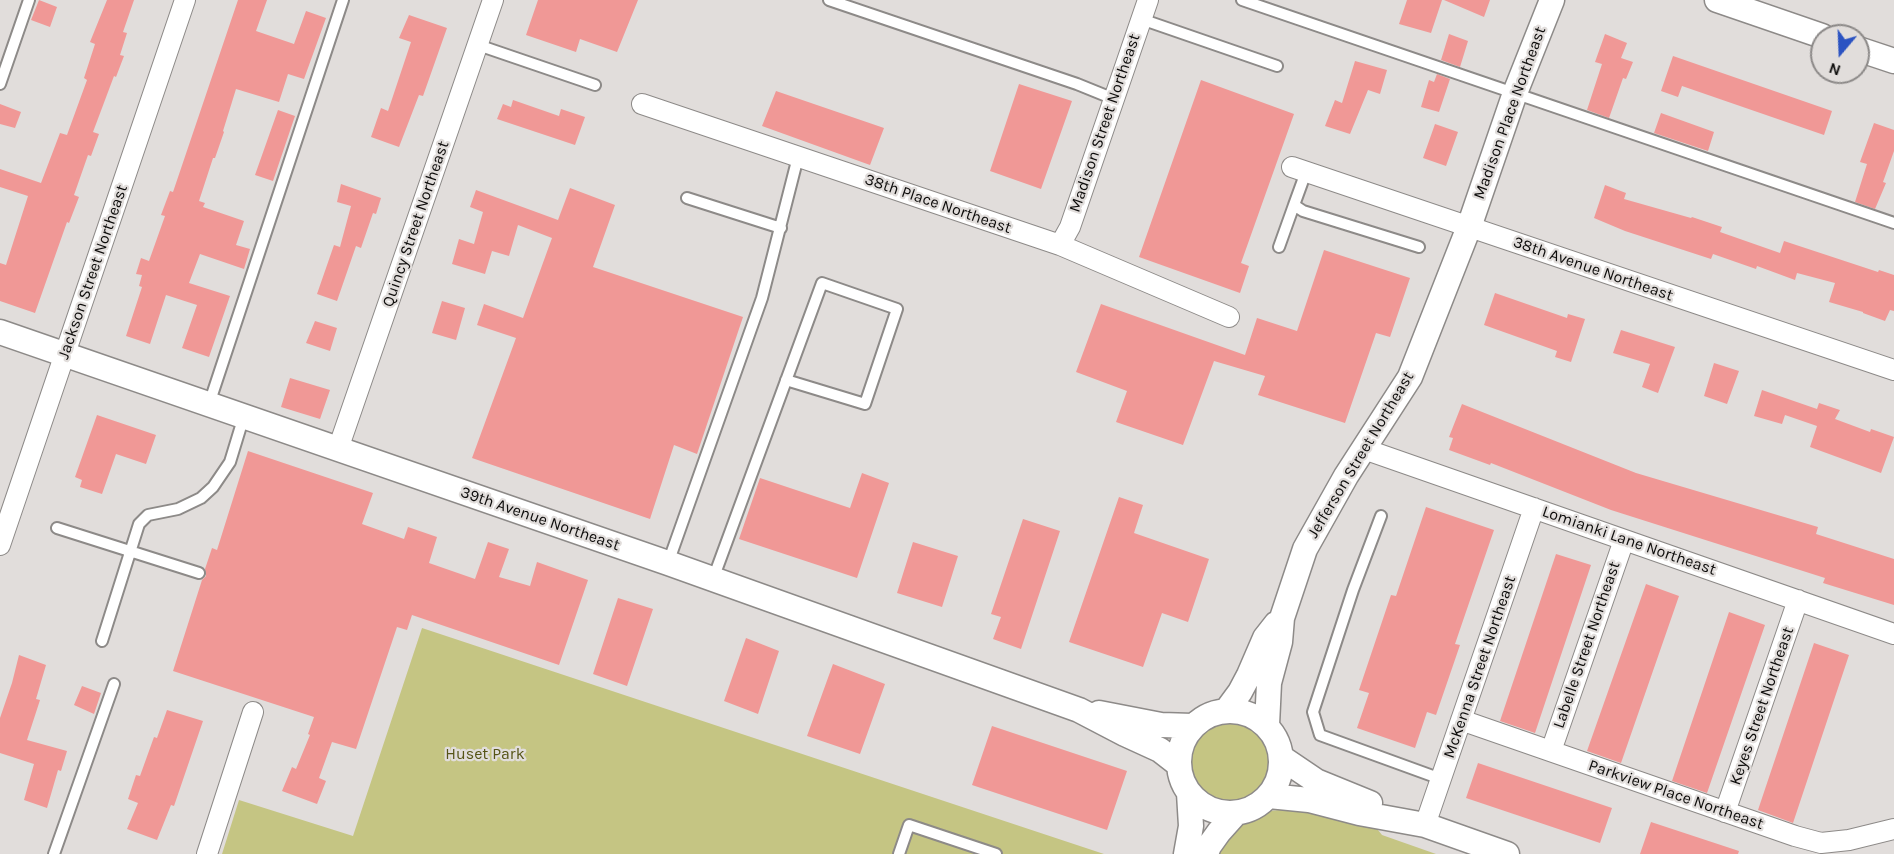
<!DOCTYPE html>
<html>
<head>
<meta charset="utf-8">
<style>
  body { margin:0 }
  #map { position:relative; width:1894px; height:854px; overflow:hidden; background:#e1dddb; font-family:Karla,sans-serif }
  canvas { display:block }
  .north { position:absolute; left:1810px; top:24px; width:60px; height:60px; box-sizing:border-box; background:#e1dddb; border:2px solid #8c8988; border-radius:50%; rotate:199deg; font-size:16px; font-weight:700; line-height:24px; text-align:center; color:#0d0c0b }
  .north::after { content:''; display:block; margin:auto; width:21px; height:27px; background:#2b53c2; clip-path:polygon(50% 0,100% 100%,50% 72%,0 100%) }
</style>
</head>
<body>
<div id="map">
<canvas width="1894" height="854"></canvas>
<div class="north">N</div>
</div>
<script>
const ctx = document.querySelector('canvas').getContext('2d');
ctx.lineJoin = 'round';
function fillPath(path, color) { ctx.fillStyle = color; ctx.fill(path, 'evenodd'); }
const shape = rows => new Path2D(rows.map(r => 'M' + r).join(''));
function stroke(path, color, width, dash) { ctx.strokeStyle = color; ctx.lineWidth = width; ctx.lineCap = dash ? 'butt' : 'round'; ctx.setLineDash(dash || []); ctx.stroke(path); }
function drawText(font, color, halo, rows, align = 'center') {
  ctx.font = font + ' Karla,sans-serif'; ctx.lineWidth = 4.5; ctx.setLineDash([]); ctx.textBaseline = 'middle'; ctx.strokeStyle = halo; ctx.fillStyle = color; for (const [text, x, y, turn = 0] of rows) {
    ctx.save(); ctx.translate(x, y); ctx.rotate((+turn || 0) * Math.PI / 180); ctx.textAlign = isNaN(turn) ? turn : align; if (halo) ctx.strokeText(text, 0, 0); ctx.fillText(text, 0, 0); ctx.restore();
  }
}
fillPath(shape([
  [422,628,1104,854,222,854,239,800,353,836],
  '1187 760a42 42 0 1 1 84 0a42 42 0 1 1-84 0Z',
  [1299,808,1374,825,1382,835,1436,854,1214,854,1241,819,1269,811]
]), '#c5c583');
fillPath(shape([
  [39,0,57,7,50,27,31,20],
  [107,0,134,0,123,32,127,33,120,55,124,56,116,77,114,76,93,132,99,134,91,156,88,155,74,195,79,197,69,223,67,222,35,313,0,301,0,263,6,265,28,196,0,187,0,169,41,183,60,133,67,135,87,80,84,78,95,44,90,42],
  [238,0,267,0,256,31,294,44,306,11,326,18,304,79,288,74,279,102,236,89,223,131,224,132,215,158,213,158,199,201,205,203,203,207,244,221,236,245,250,249,244,269,200,254,189,283,230,296,209,357,182,348,197,305,166,295,150,344,126,336,142,287,139,286,142,275,136,274,141,258,149,261,165,216,161,215,170,191,173,192],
  [538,0,638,0,617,52,580,39,576,52,526,35],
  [1407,0,1442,0,1431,33,1399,24],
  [1444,0,1490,0,1484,17],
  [409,15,447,28,423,96,419,95,399,147,371,137,381,108,388,111,411,42,399,38],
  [1449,34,1468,41,1460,67,1441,60],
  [1605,34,1627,43,1621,58,1633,62,1626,79,1623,78,1609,118,1587,110,1602,64,1595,62],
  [1673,56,1832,111,1824,135,1682,86,1678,97,1661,91],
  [1355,61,1387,70,1380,94,1368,90,1350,134,1325,126,1335,100,1342,103],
  [1437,74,1450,79,1439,112,1421,107,1429,80,1434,82],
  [1201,80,1294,114,1241,263,1249,266,1240,293,1139,257],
  [1019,84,1072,101,1041,189,990,171],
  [776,91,884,128,870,165,762,126],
  [513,100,559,116,561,109,585,117,575,145,497,119,503,104,511,107],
  [0,104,21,112,15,128,0,124],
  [278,110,295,116,273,181,255,175],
  [1661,113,1714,132,1708,151,1654,133],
  [1874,123,1894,130,1894,151,1883,182,1886,183,1875,209,1855,202,1867,164,1860,162],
  [1435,124,1458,132,1446,166,1423,158],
  [341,184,381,198,376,214,373,213,361,248,356,246,337,301,317,294,334,245,340,247,351,206,337,202],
  [1605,185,1626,193,1624,199,1691,218,1692,217,1722,227,1720,232,1780,253,1784,241,1878,272,1879,270,1894,275,1894,311,1890,310,1885,321,1863,313,1863,312,1829,302,1835,283,1797,273,1795,280,1757,266,1756,269,1713,254,1711,259,1625,231,1594,218],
  [570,188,615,205,593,267,743,317,697,454,674,445,650,519,472,458,516,338,477,325,484,304,523,318,552,238,518,225,509,256,492,251,485,274,452,264,459,239,474,244,483,212,470,207,476,190,558,220],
  [1324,250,1410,278,1390,337,1376,333,1345,423,1258,395,1265,376,1214,361,1183,445,1116,422,1127,391,1076,372,1101,304,1245,355,1257,318,1297,331],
  [1495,293,1567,318,1568,314,1585,319,1571,362,1555,357,1557,351,1484,325],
  [442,301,465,308,456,340,432,333],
  [315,321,337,328,330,351,306,343],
  [1621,330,1675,347,1658,393,1642,387,1650,364,1613,353],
  [1714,363,1739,371,1727,404,1704,396],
  [290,378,330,390,320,419,281,407],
  [1762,390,1817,409,1819,403,1840,410,1835,419,1870,432,1871,429,1894,437,1881,473,1810,447,1817,426,1785,415,1782,424,1754,416],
  [1462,404,1636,473,1818,527,1816,534,1894,559,1894,605,1823,583,1825,578,1611,510,1491,463,1490,465,1449,450,1453,438,1449,437],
  [97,415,156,435,146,464,116,454,102,494,80,487,82,480,75,477],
  [248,451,373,493,362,524,404,539,408,527,437,537,429,563,475,579,488,542,509,549,499,577,530,586,537,562,588,580,559,665,412,615,407,630,397,627,356,749,332,742,319,778,326,781,317,804,282,791,292,767,296,769,310,735,308,734,314,717,173,671,202,580,206,576,205,569,212,548,217,550],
  [862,473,889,483,857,578,739,539,760,478,850,508],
  [1119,497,1143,505,1134,533,1209,559,1188,622,1162,613,1143,667,1069,642],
  [1426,507,1494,530,1455,644,1460,645,1436,715,1427,712,1415,748,1357,728,1369,693,1359,690,1391,595,1396,596],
  [1023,519,1060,531,1021,649,993,639,1001,617,991,614],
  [913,542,958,556,942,607,897,593],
  [1556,554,1591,565,1535,733,1500,721],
  [1646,584,1679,596,1621,763,1587,751],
  [618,598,653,609,627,686,593,674],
  [1729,612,1765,625,1707,793,1672,781],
  [746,638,779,651,758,714,724,701],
  [1814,643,1849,655,1793,823,1758,810],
  [19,655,46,665,36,699,40,700,27,740,67,751,61,771,58,770,47,808,24,800,34,764,0,753,0,718,12,683],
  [833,664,885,684,860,754,807,736],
  [82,686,101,693,94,714,74,705],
  [167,710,203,721,174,806,171,805,157,840,127,829,138,803,128,799,136,775,140,776,154,737,157,738],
  [992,726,1127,771,1107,830,972,785],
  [1478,763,1612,808,1600,843,1466,798],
  [1651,822,1739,851,1738,854,1640,854]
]), '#f09896');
const service = shape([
  [829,0,1077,84,1114,99],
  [1242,0,1894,223],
  [1141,19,1277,66],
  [478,45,595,85],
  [0,84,29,0],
  [1306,172,1294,205,1303,211,1419,247],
  [687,198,781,228],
  [1279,247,1294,205],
  [209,404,343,0],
  [1381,516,1353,590,1313,712,1320,735,1441,779],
  [57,528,199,573],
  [668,563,762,298,798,157],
  [713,579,822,283,897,309,865,404,786,380],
  [102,641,139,524,148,515,178,509,201,498,213,487,230,462,244,416],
  [54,854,114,684],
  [899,854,909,825,996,854]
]);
const minor = shape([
  [642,104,1060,245,1229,317],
  [1292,167,1894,370],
  [1060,245,1070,227,1148,0],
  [338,449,493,0],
  [1364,449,1894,634],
  [0,545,185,0],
  [1461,720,1795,836,1821,843,1849,840,1894,829],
  [1551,751,1624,540],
  [1725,812,1798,600],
  [1425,825,1534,508],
  [207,854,253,712]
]);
const tertiary = shape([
  [1717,0,1822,36],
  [1858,49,1894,61],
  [0,332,668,563,1079,710,1125,734,1160,750,1178,764],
  '1179 762a51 51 0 1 1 102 0a51 51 0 1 1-102 0Z',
  [1226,711,1240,692,1249,675,1265,638,1276,624],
  [1099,713,1161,725,1193,726],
  [1267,725,1269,683,1280,642,1282,618,1305,549,1346,476,1410,377,1469,227,1515,93,1552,0],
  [1282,758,1316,781,1370,803],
  [1269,796,1309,800,1359,813,1425,825,1507,854],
  [1186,854,1191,826,1189,793],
  [1206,854,1209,846,1219,832,1236,813]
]);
stroke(service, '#8d8a88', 14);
stroke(minor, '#8d8a88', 22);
stroke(tertiary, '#8d8a88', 27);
stroke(service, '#fff', 10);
stroke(minor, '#fff', 20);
stroke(tertiary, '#fff', 24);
drawText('16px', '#0d0c0b', '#e1dddb', [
  ["Madison Place Northeast",1510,113,-70],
  ["Madison Street Northeast",1105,123,-71],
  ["38th Place Northeast",938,204,19],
  ["Quincy Street Northeast",416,224,-71],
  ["38th Avenue Northeast",1593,269,19],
  ["Jackson Street Northeast",93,272,-71],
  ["Jefferson Street Northeast",1361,455,-59],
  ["39th Avenue Northeast",540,519,19],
  ["Lomianki Lane Northeast",1629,541,19],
  ["Labelle Street Northeast",1587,645,-71],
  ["McKenna Street Northeast",1480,667,-71],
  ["Keyes Street Northeast",1762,706,-71],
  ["Parkview Place Northeast",1676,795,19]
]);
drawText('16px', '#565416', '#e1dddb', [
  ["Huset Park",485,754]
]);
</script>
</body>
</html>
